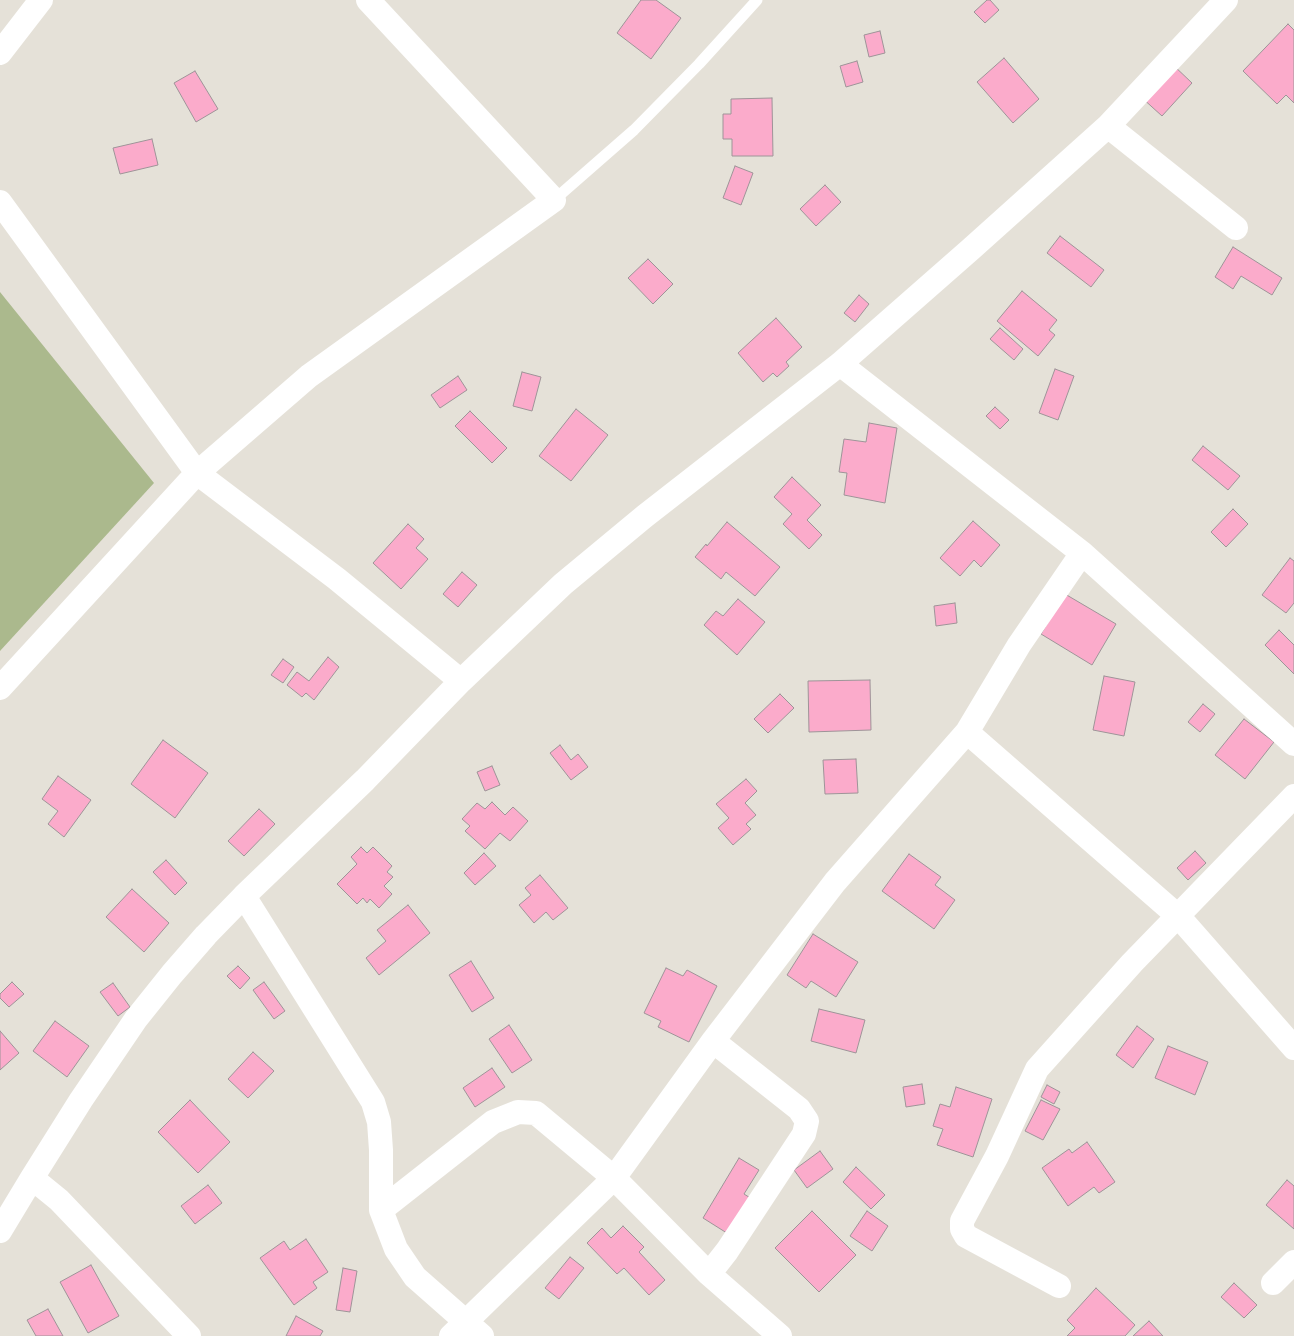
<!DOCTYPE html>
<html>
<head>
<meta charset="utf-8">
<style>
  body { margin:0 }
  canvas { display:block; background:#e5e1d8 }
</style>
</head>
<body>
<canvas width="1294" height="1336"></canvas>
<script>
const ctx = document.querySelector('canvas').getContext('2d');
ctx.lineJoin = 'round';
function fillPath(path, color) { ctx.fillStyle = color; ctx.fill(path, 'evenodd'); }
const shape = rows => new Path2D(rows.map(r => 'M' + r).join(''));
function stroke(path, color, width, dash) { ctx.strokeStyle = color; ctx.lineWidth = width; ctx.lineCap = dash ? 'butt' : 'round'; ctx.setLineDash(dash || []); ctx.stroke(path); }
fillPath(shape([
  [0,292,154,483,0,651]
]), '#abb98d');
const building = shape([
  [641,0,656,0,681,18,651,59,617,33,641,0],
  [987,0,990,0,999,10,985,23,974,12,987,0],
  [1288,24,1294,30,1294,103,1286,95,1277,104,1243,71,1288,24],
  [880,31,885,53,869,57,864,35,880,31],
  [1004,58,1039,99,1013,123,977,82,1004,58],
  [857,61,863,82,846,87,840,66,857,61],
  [1171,63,1192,83,1162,116,1141,97,1171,63],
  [195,71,218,109,196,122,174,83,195,71],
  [772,98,773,156,732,156,732,139,723,139,723,114,731,114,731,99,772,98],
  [152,139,158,165,120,174,113,148,152,139],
  [735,166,753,173,741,205,723,198,735,166],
  [825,185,841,202,816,226,800,209,825,185],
  [1060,236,1104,270,1091,287,1047,253,1060,236],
  [1233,247,1282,278,1272,295,1241,276,1233,289,1215,277,1233,247],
  [648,259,673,284,653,304,628,278,648,259],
  [1022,291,1057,320,1049,330,1055,335,1038,356,997,321,1022,291],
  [859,295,869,304,855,322,844,313,859,295],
  [776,318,802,347,786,362,789,366,777,377,773,373,763,382,738,353,776,318],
  [1000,328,1023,349,1014,360,990,339,1000,328],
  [1055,369,1074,376,1058,420,1039,413,1055,369],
  [522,372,541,377,532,411,513,406,522,372],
  [458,376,467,390,440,408,431,395,458,376],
  [995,407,1009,420,1000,429,986,416,995,407],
  [576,409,608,435,571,481,539,456,576,409],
  [470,411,507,448,492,463,455,426,470,411],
  [869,423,897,428,885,503,844,495,847,473,839,472,844,439,866,442,869,423],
  [1203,446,1240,476,1228,490,1192,460,1203,446],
  [792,477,821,505,807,520,822,535,809,549,783,524,792,514,774,497,792,477],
  [1233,509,1248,524,1226,547,1211,532,1233,509],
  [973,521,1000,545,981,567,974,560,960,576,940,558,973,521],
  [727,522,780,567,755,596,726,572,721,579,695,557,706,544,707,546,727,522],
  [408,524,424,539,416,548,428,559,401,589,373,563,408,524],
  [1290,558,1294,561,1294,603,1286,613,1262,595,1290,558],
  [462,572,477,585,458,607,443,594,462,572],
  [1065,594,1116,624,1092,665,1041,634,1065,594],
  [738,599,765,622,737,655,704,625,716,611,723,616,738,599],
  [955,603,957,623,936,626,934,606,955,603],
  [1279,630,1294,645,1294,674,1265,645,1279,630],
  [328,657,339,667,314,700,306,693,302,697,287,685,297,672,309,681,328,657],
  [283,659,294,667,283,683,271,675,283,659],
  [1104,676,1135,682,1124,736,1093,730,1104,676],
  [870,680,871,730,809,732,808,681,870,680],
  [780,694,794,708,768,733,754,719,780,694],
  [1203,704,1215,714,1200,732,1188,722,1203,704],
  [1244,719,1274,742,1245,779,1215,755,1244,719],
  [163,740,208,773,175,818,131,784,163,740],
  [560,745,571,760,578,754,588,767,571,780,550,753,560,745],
  [856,759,858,793,825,794,823,760,856,759],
  [492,766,500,785,485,791,477,772,492,766],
  [58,776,91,800,64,837,48,824,58,811,42,799,58,776],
  [746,779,757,791,745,803,756,815,746,824,751,829,733,845,718,828,729,818,716,804,746,779],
  [492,802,505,815,513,807,528,821,510,841,500,833,485,849,465,831,470,826,462,819,477,803,485,809,492,802],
  [259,809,275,824,244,856,228,841,259,809],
  [361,847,367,853,373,847,392,866,387,872,393,877,384,886,392,894,379,908,370,899,367,903,363,898,357,904,337,884,357,864,351,857,361,847],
  [1195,851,1206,863,1188,880,1177,868,1195,851],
  [484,853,496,866,475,885,464,873,484,853],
  [909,854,941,877,935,885,955,900,934,929,882,891,909,854],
  [166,860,187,883,175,895,153,872,166,860],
  [540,875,568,908,553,920,546,912,534,923,519,905,531,895,525,888,540,875],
  [132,889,169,923,144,952,106,917,132,889],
  [408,905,430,933,379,975,366,958,386,941,377,930,408,905],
  [813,934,858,962,836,997,811,981,806,988,787,975,813,934],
  [471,961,494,998,472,1012,449,975,471,961],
  [238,966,250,978,240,989,227,976,238,966],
  [666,968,683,976,687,970,717,986,689,1042,658,1027,661,1021,644,1013,666,968],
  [12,982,24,994,9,1007,0,998,0,994,12,982],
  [264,982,285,1011,274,1019,253,990,264,982],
  [113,983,130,1007,118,1016,100,992,113,983],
  [819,1009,865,1020,856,1053,811,1041,819,1009],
  [55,1021,89,1046,67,1077,33,1051,55,1021],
  [509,1025,532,1060,512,1073,489,1039,509,1025],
  [1137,1026,1154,1039,1133,1068,1116,1055,1137,1026],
  [0,1031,19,1053,0,1070,0,1031],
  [1168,1046,1208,1062,1195,1095,1155,1078,1168,1046],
  [253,1052,274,1071,248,1098,228,1079,253,1052],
  [492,1068,505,1087,475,1107,463,1088,492,1068],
  [922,1084,925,1104,906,1107,903,1087,922,1084],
  [1047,1085,1060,1092,1054,1104,1041,1097,1047,1085],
  [956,1087,992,1099,973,1157,937,1145,943,1129,933,1126,940,1104,950,1107,956,1087],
  [190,1100,230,1142,198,1173,158,1132,190,1100],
  [1041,1100,1060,1109,1043,1140,1025,1131,1041,1100],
  [1087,1142,1115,1182,1099,1193,1094,1187,1068,1206,1042,1168,1069,1149,1072,1153,1087,1142],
  [820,1151,833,1169,807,1188,794,1170,820,1151],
  [739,1158,759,1170,744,1194,752,1199,730,1235,703,1218,739,1158],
  [856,1167,885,1195,871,1209,843,1182,856,1167],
  [1287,1180,1294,1186,1294,1229,1266,1205,1287,1180],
  [208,1185,222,1203,195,1224,181,1206,208,1185],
  [812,1211,856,1255,819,1292,775,1248,812,1211],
  [867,1211,888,1226,872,1251,850,1236,867,1211],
  [623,1226,644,1247,639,1252,665,1280,649,1295,624,1268,617,1274,587,1243,602,1228,611,1238,623,1226],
  [306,1239,328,1272,313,1282,317,1288,294,1305,260,1258,284,1241,290,1250,306,1239],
  [570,1257,584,1268,559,1299,545,1288,570,1257],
  [91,1265,119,1316,88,1333,60,1282,91,1265],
  [343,1268,357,1271,350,1312,336,1310,343,1268],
  [1234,1283,1257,1305,1244,1318,1221,1297,1234,1283],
  [1096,1288,1135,1325,1125,1336,1067,1336,1075,1328,1067,1320,1096,1288],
  [48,1309,63,1336,36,1336,27,1320,48,1309],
  [296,1316,323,1331,320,1336,286,1336,296,1316],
  [1149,1321,1163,1336,1133,1336,1149,1321]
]);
fillPath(building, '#fbabcb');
stroke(building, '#9e9498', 1);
stroke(shape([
  [554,200,634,130,699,64,757,0]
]), '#fff', 11);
stroke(shape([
  [0,53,41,0],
  [1108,126,1236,228],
  [0,202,197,473,337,579,461,681],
  [840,364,1082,553,1294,744],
  [0,688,197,473,309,376,554,200,368,0],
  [967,732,1179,917,1294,1048],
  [244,896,373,1102,379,1122,381,1150,381,1210,396,1249,415,1277,482,1336],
  [713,1041,799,1109,807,1121,804,1134,727,1251,709,1274,780,1336],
  [32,1178,59,1200,189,1336],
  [381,1210,493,1122,518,1112,536,1113,614,1178,713,1041,835,882,967,732,1019,645,1082,553],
  [0,1231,32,1178,81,1100,136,1019,172,974,206,935,244,896,365,780,461,681,563,584,645,516,840,364,971,249,1108,126,1226,0],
  [1273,1283,1294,1262],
  [1059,1286,966,1236,962,1229,962,1221,997,1156,1037,1069,1132,963,1294,796],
  [451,1336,614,1178,709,1274]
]), '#fff', 24);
</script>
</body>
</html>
